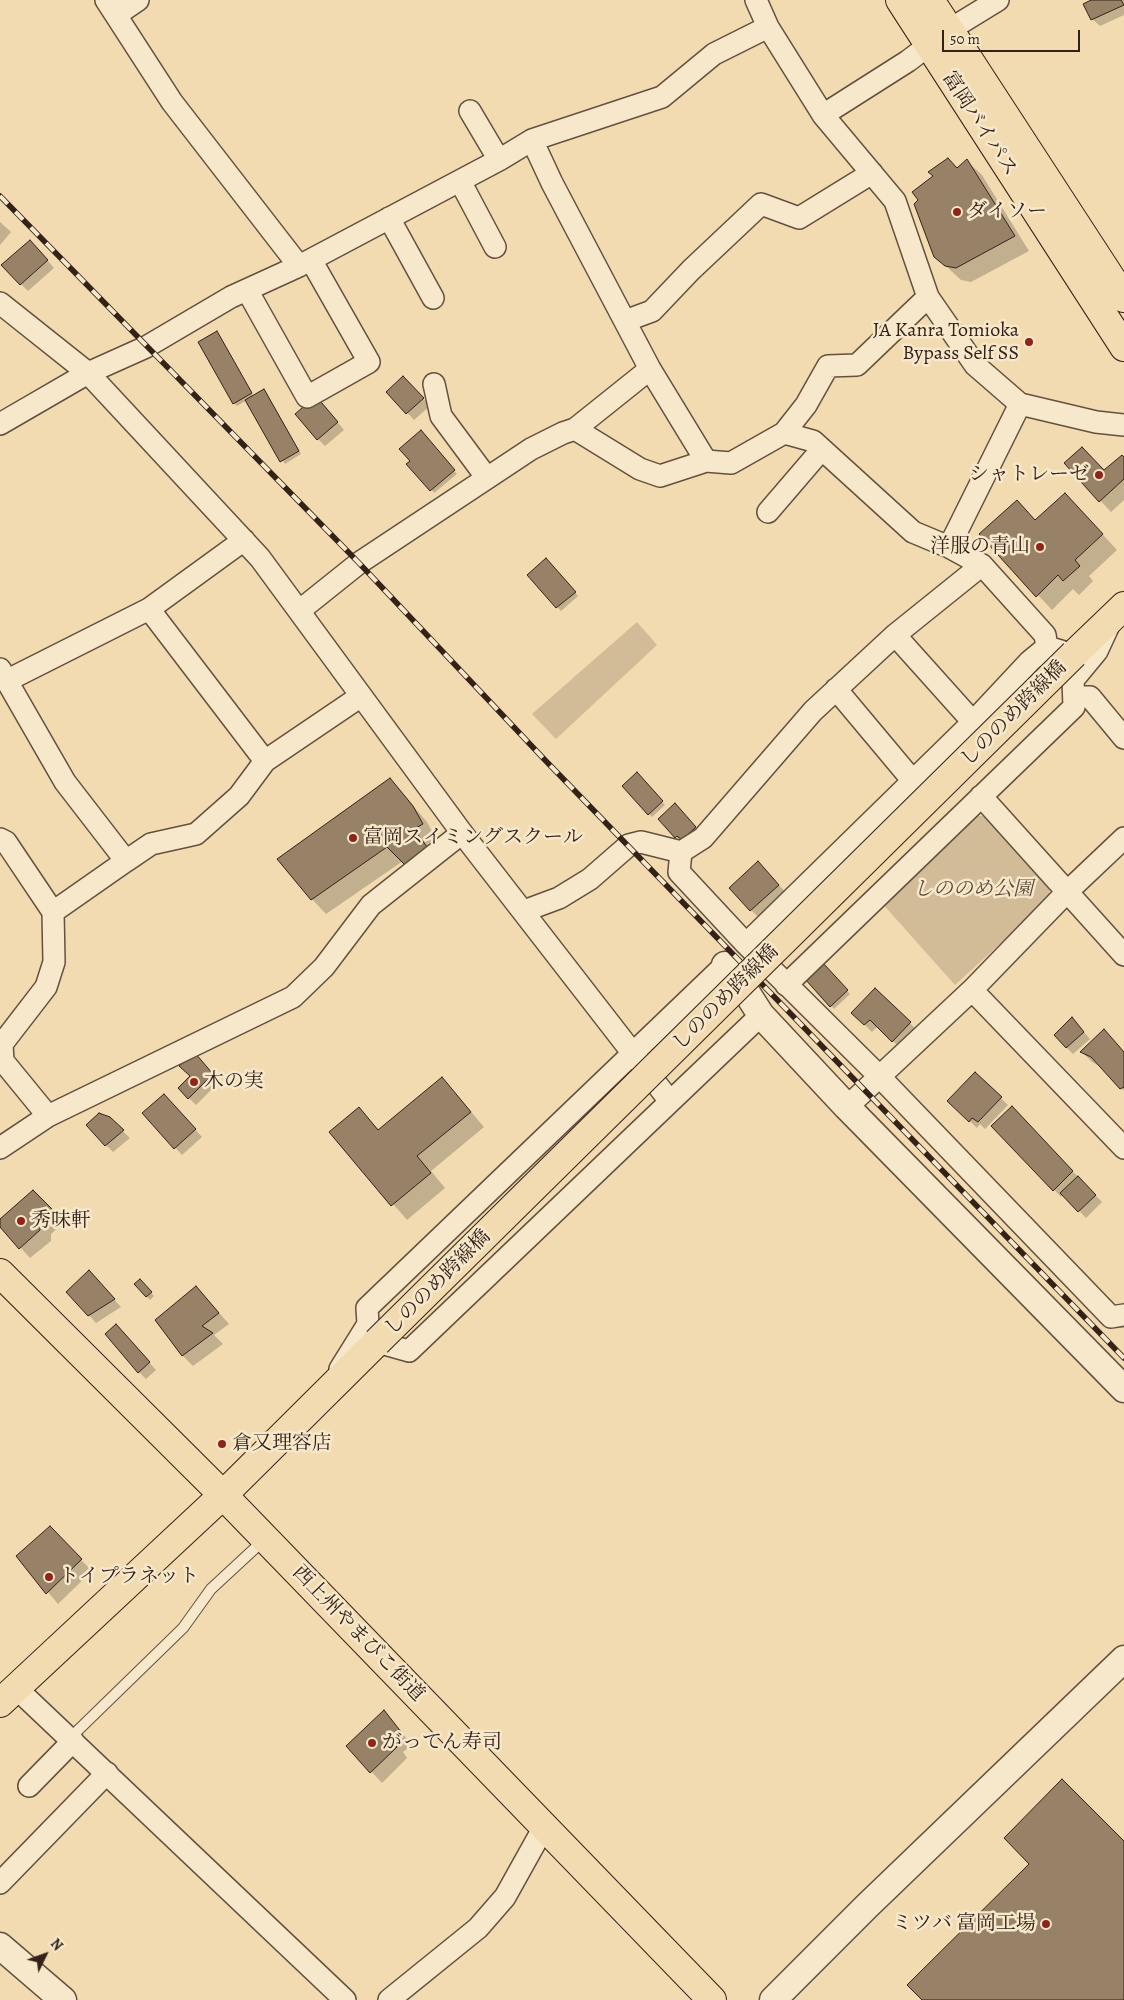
<!DOCTYPE html>
<html>
<head>
<meta charset="utf-8">
<style>
  body { margin:0 }
  #map { position:relative; width:1124px; height:2000px; overflow:hidden; background:#f2dbb1; font-family:Alegreya,serif }
  canvas { display:block }
  .north { position:absolute; left:20px; top:1930px; width:50px; height:50px; -webkit-text-stroke:4px #f7e8cc; paint-order:stroke; rotate:48deg; font-size:14px; font-weight:700; line-height:20px; text-align:center; color:#342118 }
  .north::after { content:''; display:block; margin:auto; width:18px; height:22px; background:#342118; clip-path:polygon(50% 0,100% 100%,50% 72%,0 100%) }
  .scale { position:absolute; left:942px; top:30px; width:138px; height:22px; box-sizing:border-box; border:2px solid #342118; border-top:0; padding-left:6px; font-size:15px; line-height:18px; white-space:nowrap; color:#342118; -webkit-text-stroke:4px #f7e8cc; paint-order:stroke }
</style>
</head>
<body>
<div id="map">
<canvas width="1124" height="2000"></canvas>
<div class="north">N</div>
<div class="scale">50 m</div>
</div>
<script>
const ctx = document.querySelector('canvas').getContext('2d');
ctx.lineJoin = 'round';
function fillPath(path, color) { ctx.fillStyle = color; ctx.fill(path, 'evenodd'); }
const shape = rows => new Path2D(rows.map(r => 'M' + r).join(''));
function stroke(path, color, width, dash) { ctx.strokeStyle = color; ctx.lineWidth = width; ctx.lineCap = dash ? 'butt' : 'round'; ctx.setLineDash(dash || []); ctx.stroke(path); }
function drawText(font, color, halo, rows, align = 'center') {
  ctx.font = font + ' Alegreya,"Noto Serif JP",serif'; ctx.lineWidth = 5; ctx.setLineDash([]); ctx.textBaseline = 'middle'; ctx.strokeStyle = halo; ctx.fillStyle = color; for (const [text, x, y, turn = 0] of rows) {
    ctx.save(); ctx.translate(x, y); ctx.rotate((+turn || 0) * Math.PI / 180); ctx.textAlign = isNaN(turn) ? turn : align; if (halo) ctx.strokeText(text, 0, 0); ctx.fillText(text, 0, 0); ctx.restore();
  }
}
fillPath(shape([
  [637,622,657,645,556,739,532,714],
  [967,816,983,816,1050,885,1049,899,955,985,880,901]
]), '#d2bb97');
fillPath(shape([
  [1094,0,1124,0,1124,15,1100,26,1092,19],
  [967,161,982,175,1029,251,971,282,961,280,935,256,935,177,958,169],
  [0,222,11,232,0,245],
  [37,248,54,268,28,291,21,284],
  [220,336,254,397,264,391,267,394,301,454,285,464,247,400,237,406,234,403],
  [410,384,430,406,414,420,388,392],
  [323,405,344,430,325,446,318,439],
  [424,435,457,474,434,493,412,461],
  [1124,459,1124,500,1111,512,1065,463,1104,472],
  [1017,502,1036,521,1079,509,1117,550,1089,576,1093,581,1079,595,1073,589,1052,610,981,534],
  [549,563,578,596,561,611,529,575],
  [637,774,665,805,652,817,623,786],
  [390,779,427,822,436,839,427,844,441,862,403,861,326,914,312,899],
  [675,805,699,831,686,843,681,838,679,840,660,819],
  [769,874,789,896,762,921,751,910],
  [823,964,850,994,834,1009,807,979],
  [875,990,917,1030,900,1048,878,1026,872,1032,853,1013],
  [1079,1026,1090,1039,1073,1054,1066,1047],
  [1082,1052,1124,1052,1124,1091,1101,1067,1092,1062],
  [202,1062,219,1082,196,1105,189,1098,191,1076],
  [975,1073,1008,1105,985,1129,980,1124,977,1128,949,1101],
  [442,1078,484,1127,431,1171,445,1188,407,1220,331,1132,359,1109,379,1130],
  [171,1103,202,1137,182,1155,144,1113],
  [1012,1108,1102,1202,1086,1218,1063,1194,1061,1197,993,1126],
  [109,1118,130,1138,113,1152,106,1145],
  [44,1202,63,1223,51,1234,51,1241,30,1258,0,1225,0,1220],
  [96,1279,121,1307,96,1323,68,1292],
  [140,1281,154,1296,150,1300,136,1284],
  [196,1287,229,1324,214,1335,223,1344,193,1366,183,1356],
  [123,1333,156,1370,146,1379,139,1372],
  [50,1528,92,1571,58,1604,18,1556],
  [384,1711,412,1745,403,1752,407,1758,382,1783,348,1746]
]), '#0003');
const building = shape([
  [1091,0,1121,0,1124,5,1091,20,1083,4,1091,0],
  [948,158,957,168,967,159,1015,236,956,268,945,266,934,257,914,204,918,200,912,192,933,176,928,172,948,158],
  [30,240,48,260,20,285,1,265,30,240],
  [217,331,252,393,233,404,198,342,217,331],
  [403,376,424,398,406,414,386,392,403,376],
  [264,389,299,451,280,462,245,400,264,389],
  [316,396,338,422,317,440,295,414,316,396],
  [421,430,455,470,430,491,406,464,410,461,399,449,421,430],
  [1082,447,1104,470,1122,455,1124,457,1124,479,1099,502,1064,463,1082,447],
  [1065,493,1103,534,1075,560,1080,566,1063,581,1058,575,1036,597,979,534,1017,500,1035,520,1065,493],
  [546,558,576,592,556,608,527,575,546,558],
  [637,772,663,801,648,815,622,786,637,772],
  [390,778,413,806,423,824,414,829,427,847,405,865,387,847,311,900,277,859,390,778],
  [675,803,696,827,682,840,677,836,675,838,658,819,675,803],
  [758,861,779,885,750,911,729,888,758,861],
  [823,963,848,990,830,1007,805,979,823,963],
  [875,988,911,1022,892,1042,870,1020,864,1025,851,1013,875,988],
  [1072,1017,1084,1032,1066,1048,1054,1035,1072,1017],
  [1104,1029,1124,1052,1124,1087,1120,1089,1091,1057,1080,1052,1104,1029],
  [195,1053,213,1074,188,1099,178,1088,190,1076,179,1066,195,1053],
  [975,1072,1002,1097,978,1122,972,1118,969,1122,947,1101,975,1072],
  [442,1077,471,1112,417,1156,431,1173,391,1206,329,1132,359,1107,378,1130,442,1077],
  [164,1094,196,1129,174,1149,142,1113,164,1094],
  [1012,1106,1073,1171,1053,1191,991,1126,1012,1106],
  [99,1113,110,1117,124,1130,105,1146,86,1125,99,1113],
  [1078,1176,1096,1195,1078,1212,1060,1193,1078,1176],
  [33,1190,54,1211,40,1223,40,1230,19,1249,0,1227,0,1219,33,1190],
  [89,1270,115,1299,88,1316,66,1292,89,1270],
  [140,1279,152,1292,146,1297,134,1284,140,1279],
  [196,1286,219,1313,202,1326,213,1333,182,1356,155,1320,196,1286],
  [116,1324,150,1362,138,1373,105,1334,116,1324],
  [50,1526,82,1559,46,1594,16,1556,50,1526],
  [384,1710,402,1733,393,1741,397,1747,370,1773,346,1746,384,1710],
  [1062,1779,1124,1841,1124,2000,922,2000,907,1985,1029,1864,1004,1838,1062,1779]
]);
fillPath(building, '#978268');
stroke(building, '#342118', 1);
const service = shape([
  [70,1738,183,1628,211,1589,265,1539]
]);
const minor = shape([
  [106,0,172,102,299,266],
  [756,0,768,27],
  [116,15,138,0],
  [470,111,499,160],
  [823,115,908,61,949,30,998,0],
  [532,140,552,183,650,369,706,461,731,463,784,433,813,441,913,532,949,547,982,565,1045,635,1047,647],
  [460,181,495,247],
  [389,218,433,298],
  [247,290,307,397,369,362,311,260],
  [0,303,88,373,146,347,231,297,299,266,499,160,532,140,662,97,714,54,768,27,823,115,895,201,928,297,975,365,1020,404,1096,422,1124,425],
  [625,321,652,311,691,270,761,204,799,218,872,173],
  [434,384,441,416,487,478],
  [0,424,88,373,260,558,462,833,669,1100],
  [575,429,650,369],
  [784,433,806,405,828,366,857,365,928,297],
  [768,512,822,449],
  [949,547,1020,404],
  [149,609,265,761],
  [299,611,359,563,531,449,563,433,575,429,640,469,660,476,706,461],
  [895,635,973,722],
  [0,669,65,782,126,861,151,844,196,834,239,796,265,761,361,696],
  [8,680,149,609,244,540],
  [836,689,913,781],
  [1074,697,1090,697,1124,738],
  [981,796,1124,955],
  [1124,838,1067,892,972,990,1124,1148],
  [0,839,6,842,53,912],
  [681,852,679,872,746,944,879,1076,1111,1317,1124,1315],
  [524,911,559,898,590,879,629,845,641,842,681,852,703,838,813,711,895,635,982,565],
  [746,944,973,722,1030,661,1047,647,1061,651],
  [786,985,1074,707,1073,680,1097,651,1109,625],
  [847,1107,972,990],
  [48,1116,3,1061,2,1044,46,987,54,962,53,912,126,861],
  [0,1148,48,1116,293,997,324,967,371,905,462,833],
  [377,1342,409,1351,761,1015],
  [340,1369,368,1324,367,1308,725,965],
  [16,1688,345,2000],
  [29,1786,73,1741],
  [0,1883,107,1773],
  [389,2000,478,1928,505,1897,544,1827]
]);
const tertiary = shape([
  [725,965,738,979,761,1015,847,1107,1124,1389],
  [0,1946,63,2000],
  [773,2000,867,1906,1124,1659]
]);
const primary = shape([
  [1074,654,1124,606],
  [0,1703,223,1495,377,1342]
]);
const trunk = shape([
  [900,0,1124,347],
  [930,0,1124,298],
  [0,1273,223,1495,712,2000]
]);
stroke(service, '#64503e', 12);
stroke(minor, '#64503e', 24);
stroke(tertiary, '#64503e', 29);
stroke(primary, '#342118', 30);
stroke(trunk, '#342118', 30);
stroke(service, '#f7e8cc', 10);
stroke(minor, '#f7e8cc', 21);
stroke(tertiary, '#f7e8cc', 26);
stroke(primary, '#f2dbb1', 28);
stroke(trunk, '#f2dbb1', 28);
const rail = shape([
  [0,196,359,563,544,759,1124,1358]
]);
stroke(rail, '#342118', 5.5);
stroke(rail, '#f7e8cc', 4, [11]);
const primaryBridge = shape([
  [377,1342,1074,654]
]);
stroke(primaryBridge, '#342118', 30, []);
stroke(primaryBridge, '#f2dbb1', 28);
for (const [x, y, r, color] of [
  [957,212,5,"#8f2418"],
  [1029,342,5,"#8f2418"],
  [1099,475,5,"#8f2418"],
  [1040,547,5,"#8f2418"],
  [353,838,5,"#8f2418"],
  [194,1082,5,"#8f2418"],
  [21,1221,5,"#8f2418"],
  [222,1444,5,"#8f2418"],
  [49,1577,5,"#8f2418"],
  [372,1743,5,"#8f2418"],
  [1046,1924,5,"#8f2418"]
]) { const dot = new Path2D(); dot.arc(x, y, r, 0, 2 * Math.PI); ctx.fillStyle = color; ctx.fill(dot); stroke(dot, '#f7e8cc', 2); }
drawText('20px', '#342118', '#f7e8cc', [
  ["富岡バイパス",979,124,57],
  ["しののめ跨線橋",1014,714,-45],
  ["しののめ跨線橋",726,998,-45],
  ["しののめ跨線橋",438,1283,-45],
  ["西上州やまびこ街道",358,1634,46]
]);
drawText('20px', '#342118', '#f7e8cc', [
  ["ダイソー",967,212],
  ["JA Kanra Tomioka",1019,331,"right"],
  ["Bypass Self SS",1019,354,"right"],
  ["シャトレーゼ",1089,475,"right"],
  ["洋服の青山",1030,547,"right"],
  ["富岡スイミングスクール",363,838],
  ["木の実",204,1082],
  ["秀味軒",31,1221],
  ["倉又理容店",232,1444],
  ["トイプラネット",59,1577],
  ["がってん寿司",382,1743],
  ["ミツバ 富岡工場",1036,1924,"right"]
], 'left');
drawText('italic 20px', '#5c4838', '#f7e8cc', [
  ["しののめ公園",973,890]
]);
</script>
</body>
</html>
